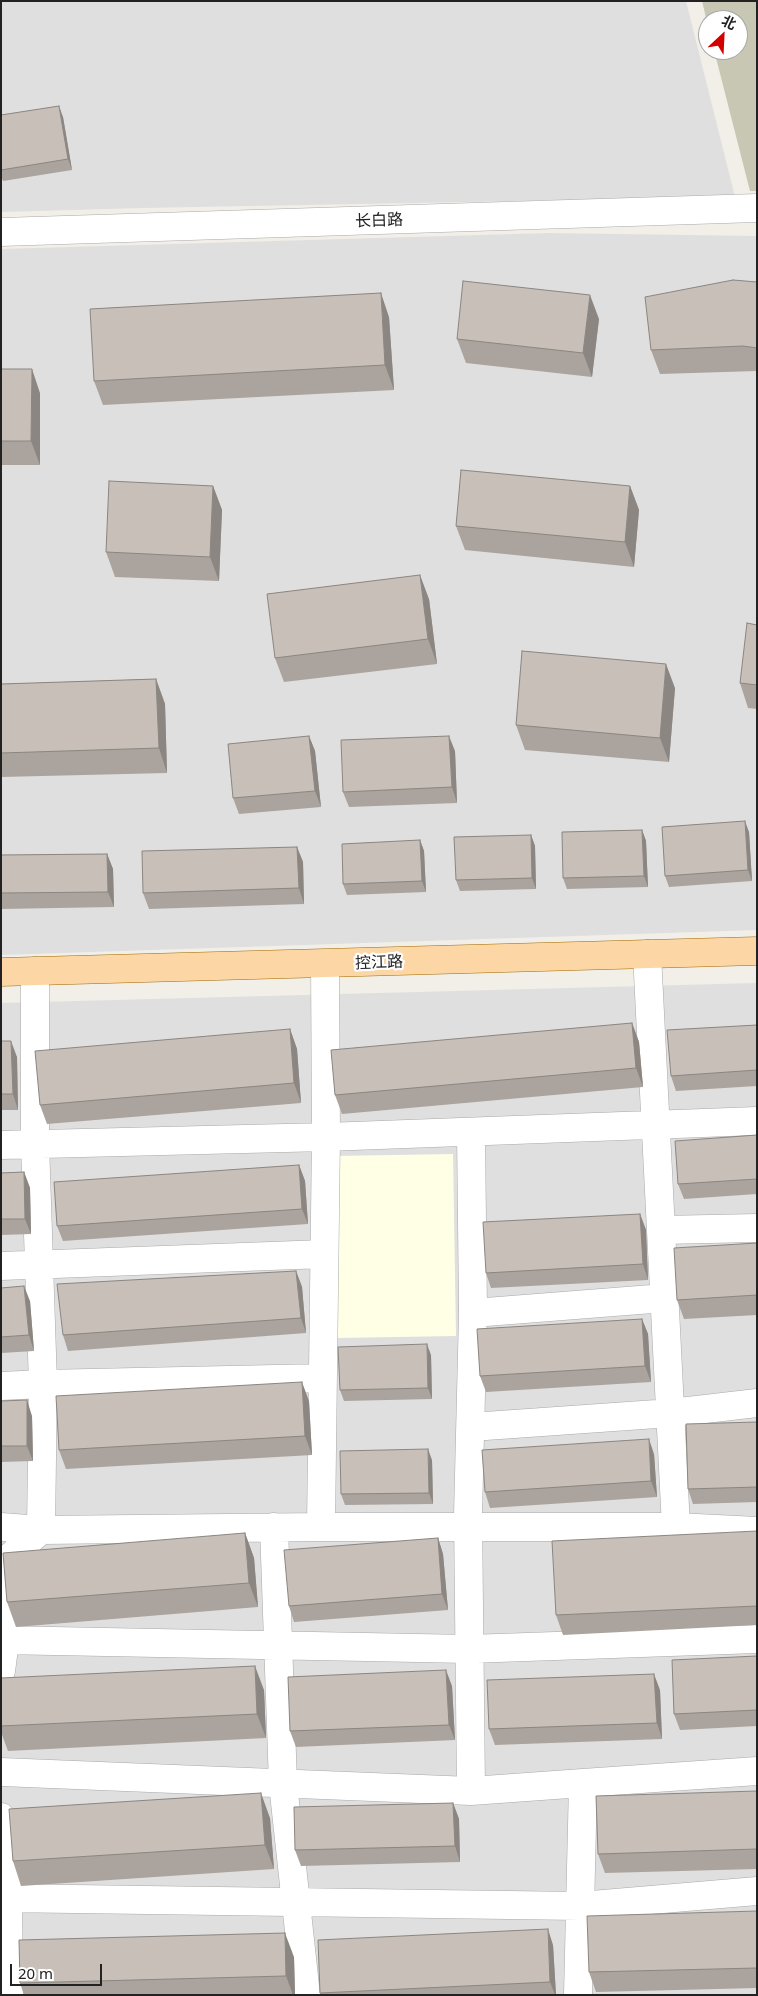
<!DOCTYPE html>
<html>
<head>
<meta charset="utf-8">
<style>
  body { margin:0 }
  #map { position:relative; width:758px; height:1996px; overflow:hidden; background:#f2efe9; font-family:"Noto Sans","Noto Sans SC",sans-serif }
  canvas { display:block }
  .frame { position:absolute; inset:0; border:2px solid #222; pointer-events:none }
  .north { position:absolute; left:698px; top:10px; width:50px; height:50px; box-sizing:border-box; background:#fff; border:1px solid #a7a7a7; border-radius:50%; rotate:25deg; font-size:14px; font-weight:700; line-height:20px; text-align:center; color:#222 }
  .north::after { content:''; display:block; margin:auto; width:18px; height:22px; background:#d40000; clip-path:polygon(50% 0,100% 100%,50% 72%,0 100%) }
  .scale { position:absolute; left:10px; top:1964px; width:92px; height:22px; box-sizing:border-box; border:2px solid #222; border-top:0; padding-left:6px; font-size:15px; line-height:18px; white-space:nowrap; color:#222; -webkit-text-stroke:4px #fff; paint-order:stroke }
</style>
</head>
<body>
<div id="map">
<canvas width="758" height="1996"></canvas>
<div class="frame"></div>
<div class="north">北</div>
<div class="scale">20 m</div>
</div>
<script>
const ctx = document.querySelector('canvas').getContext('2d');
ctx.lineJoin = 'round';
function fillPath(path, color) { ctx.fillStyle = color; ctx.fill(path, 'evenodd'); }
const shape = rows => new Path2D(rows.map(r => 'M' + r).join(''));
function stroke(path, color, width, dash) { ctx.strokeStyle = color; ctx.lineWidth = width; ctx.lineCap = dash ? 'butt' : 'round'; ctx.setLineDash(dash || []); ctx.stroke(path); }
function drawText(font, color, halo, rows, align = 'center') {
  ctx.font = font + ' "Noto Sans","Noto Sans SC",sans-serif'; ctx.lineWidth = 4.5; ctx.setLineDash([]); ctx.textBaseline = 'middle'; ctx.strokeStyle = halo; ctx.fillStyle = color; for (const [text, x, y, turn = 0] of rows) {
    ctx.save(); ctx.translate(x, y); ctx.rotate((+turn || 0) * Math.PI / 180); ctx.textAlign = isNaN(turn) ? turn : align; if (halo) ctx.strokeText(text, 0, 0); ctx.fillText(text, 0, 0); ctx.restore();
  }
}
fillPath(shape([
  [1,1,686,1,735,197,143,208,1,212],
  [549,233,757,236,757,930,1,955,1,249],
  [757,983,757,1995,1,1995,1,1003]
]), '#e0dfdf');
fillPath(shape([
  [453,1154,456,1336,337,1338,334,1156]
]), '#ffffe5');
fillPath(shape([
  [702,1,757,1,757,191,750,191,714,50,738,50,738,20,708,20,708,26]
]), '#c7c7b4');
const minor = shape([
  [1,232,757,208],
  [647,954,676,1527],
  [471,1132,473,1313,468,1515,471,1791,583,1783,578,1995],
  [1,1145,326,1137,757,1121],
  [662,1230,757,1228],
  [1,1266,324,1254],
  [473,1313,665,1298],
  [1,1386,43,1384,322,1378],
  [471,1427,671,1413,757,1403],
  [1,1527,41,1530,321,1527,326,1137,325,964],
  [274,1527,283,1784,306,1995],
  [321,1527,676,1527,757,1531],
  [1,1565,41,1530,43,1384,35,1143,35,971],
  [1,1573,5,1640,1,1671],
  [1,1640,469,1649,757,1639],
  [1,1772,471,1791],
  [583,1783,757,1771],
  [1,1817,8,1898,9,1995],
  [1,1898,580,1906,757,1891]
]);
const major = shape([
  [1,972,757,951]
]);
stroke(minor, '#a9a9a9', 29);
stroke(major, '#a06b00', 29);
stroke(minor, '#fff', 28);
stroke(major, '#fcd6a4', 28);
fillPath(shape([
  [1,115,63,117,72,170,3,181,1,176],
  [757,282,757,371,660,374,651,350],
  [389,317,394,390,103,405,94,381],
  [599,319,592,377,466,363,457,339],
  [1,369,40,393,40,465,1,465],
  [213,486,222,510,219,581,115,577,106,552],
  [630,486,639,510,634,567,465,550,456,526],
  [429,599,437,664,284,682,275,658],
  [757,625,757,709,748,708,740,683],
  [156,679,165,704,167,773,1,777,1,684],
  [675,688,669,762,525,750,516,725],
  [309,736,315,751,321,807,239,814,233,798],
  [455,751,457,803,349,807,343,792],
  [642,830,646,841,648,887,567,889,563,878],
  [749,832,752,881,669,887,665,876],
  [531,835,535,846,536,889,460,891,456,880],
  [420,840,424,851,426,892,347,895,343,884],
  [297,847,303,862,304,904,149,909,143,893],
  [107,854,113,869,114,907,1,909,1,855],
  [632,1023,639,1042,643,1087,342,1114,335,1095],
  [757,1025,757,1086,676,1091,671,1076],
  [290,1029,297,1049,301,1103,47,1124,40,1105],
  [1,1041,17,1057,18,1110,1,1110],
  [757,1135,757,1194,684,1199,678,1184],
  [299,1165,305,1181,308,1224,63,1241,57,1226],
  [24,1172,30,1188,31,1234,1,1235,1,1173],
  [640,1214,646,1230,648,1280,491,1288,486,1273],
  [757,1243,757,1315,684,1319,677,1300],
  [296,1271,302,1287,306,1333,68,1351,63,1335],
  [1,1288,30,1301,34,1351,1,1353],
  [642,1319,648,1334,651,1382,486,1392,480,1376],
  [431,1355,432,1399,344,1401,340,1390],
  [1,1401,32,1416,33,1461,1,1462],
  [309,1401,312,1455,66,1469,59,1450],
  [757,1422,757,1502,693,1504,688,1489],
  [654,1454,657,1497,490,1508,485,1492],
  [432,1460,433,1504,345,1505,341,1494],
  [757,1531,757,1625,563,1635,556,1615],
  [245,1533,254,1558,258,1607,16,1627,7,1602],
  [438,1538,443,1554,448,1610,294,1622,289,1606],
  [757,1656,757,1726,680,1730,674,1714],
  [1,1678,264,1690,266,1738,8,1751,1,1732],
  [452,1686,455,1740,296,1747,290,1731],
  [660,1690,662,1739,495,1745,489,1729],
  [757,1791,757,1869,605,1873,598,1854],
  [453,1803,459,1819,460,1862,301,1866,295,1850],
  [270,1818,274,1869,21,1886,13,1861],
  [757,1911,757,1988,596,1992,589,1972],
  [553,1945,556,1995,321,1995,320,1993],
  [294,1957,295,1995,24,1995,20,1983]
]), '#aba49e');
fillPath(shape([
  [59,106,63,117,72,170,68,159],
  [381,293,389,317,394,390,385,365],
  [590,295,599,319,592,377,583,353],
  [32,369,40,393,40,465,31,441],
  [213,486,222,510,219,581,210,557],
  [630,486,639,510,634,567,625,542],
  [420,575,429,599,437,664,428,639],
  [666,664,675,688,669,762,660,738],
  [156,679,165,704,167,773,159,748],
  [309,736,315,751,321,807,315,791],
  [449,736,455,751,457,803,452,787],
  [745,821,749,832,752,881,748,870],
  [642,830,646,841,648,887,644,876],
  [531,835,535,846,536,889,532,878],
  [420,840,424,851,426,892,422,881],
  [297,847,303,862,304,904,299,888],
  [107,854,113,869,114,907,108,892],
  [632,1023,639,1042,643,1087,636,1068],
  [290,1029,297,1049,301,1103,294,1083],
  [11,1041,17,1057,18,1110,13,1094],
  [299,1165,305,1181,308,1224,302,1209],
  [24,1172,30,1188,31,1234,25,1219],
  [640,1214,646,1230,648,1280,643,1264],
  [296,1271,302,1287,306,1333,301,1318],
  [24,1286,30,1301,34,1351,29,1335],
  [642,1319,648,1334,651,1382,645,1366],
  [427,1344,431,1355,432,1399,428,1388],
  [302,1382,309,1401,312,1455,305,1436],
  [27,1400,32,1416,33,1461,27,1446],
  [649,1439,654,1454,657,1497,651,1481],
  [428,1449,432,1460,433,1504,429,1493],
  [245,1533,254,1558,258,1607,249,1583],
  [438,1538,443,1554,448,1610,442,1594],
  [255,1666,264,1690,266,1738,257,1714],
  [446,1670,452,1686,455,1740,449,1725],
  [654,1674,660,1690,662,1739,657,1723],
  [261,1793,270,1818,274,1869,265,1845],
  [453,1803,459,1819,460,1862,455,1846],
  [548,1929,553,1945,556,1995,555,1995,550,1982],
  [285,1933,294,1957,295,1995,293,1995,286,1976]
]), '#8b8681');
const building = shape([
  [59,106,68,159,1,170,1,115,59,106],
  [733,280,757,282,757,348,743,346,651,350,645,297,733,280],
  [463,281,590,295,583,353,457,339,463,281],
  [381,293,385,365,94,381,90,309,381,293],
  [1,369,32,369,31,441,1,441,1,369],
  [461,470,630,486,625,542,456,526,461,470],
  [109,481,213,486,210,557,106,552,109,481],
  [420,575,428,639,275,658,267,594,420,575],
  [747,623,757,625,757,685,740,683,747,623],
  [522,651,666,664,660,738,516,725,522,651],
  [156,679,159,748,1,753,1,684,156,679],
  [309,736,315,791,233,798,228,744,309,736],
  [449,736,452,787,343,792,341,740,449,736],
  [745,821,748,870,665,876,662,827,745,821],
  [642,830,644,876,563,878,562,832,642,830],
  [531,835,532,878,456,880,454,837,531,835],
  [420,840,422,881,343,884,342,844,420,840],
  [297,847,299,888,143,893,142,851,297,847],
  [107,854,108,892,1,893,1,855,107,854],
  [632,1023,636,1068,335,1095,331,1050,632,1023],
  [757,1025,757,1070,671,1076,667,1030,757,1025],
  [290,1029,294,1083,40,1105,35,1051,290,1029],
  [1,1041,11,1041,13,1094,1,1094,1,1041],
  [757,1135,757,1179,678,1184,675,1141,757,1135],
  [299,1165,302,1209,57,1226,54,1182,299,1165],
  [24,1172,25,1219,1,1219,1,1173,24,1172],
  [640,1214,643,1264,486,1273,483,1222,640,1214],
  [757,1243,757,1295,677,1300,674,1248,757,1243],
  [296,1271,301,1318,63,1335,57,1284,296,1271],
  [24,1286,29,1335,1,1337,1,1288,24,1286],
  [642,1319,645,1366,480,1376,477,1329,642,1319],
  [427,1344,428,1388,340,1390,338,1347,427,1344],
  [302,1382,305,1436,59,1450,56,1396,302,1382],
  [27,1400,27,1446,1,1446,1,1401,27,1400],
  [757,1422,757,1487,688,1489,686,1424,757,1422],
  [649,1439,651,1481,485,1492,482,1450,649,1439],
  [428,1449,429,1493,341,1494,340,1451,428,1449],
  [757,1531,757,1606,556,1615,552,1541,757,1531],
  [245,1533,249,1583,7,1602,3,1553,245,1533],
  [438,1538,442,1594,289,1606,284,1550,438,1538],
  [757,1656,757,1710,674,1714,672,1660,757,1656],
  [255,1666,257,1714,1,1726,1,1678,255,1666],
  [446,1670,449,1725,290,1731,288,1677,446,1670],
  [654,1674,657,1723,489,1729,487,1680,654,1674],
  [757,1791,757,1849,598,1854,596,1796,757,1791],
  [261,1793,265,1845,13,1861,9,1809,261,1793],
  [453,1803,455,1846,295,1850,294,1807,453,1803],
  [757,1911,757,1968,589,1972,587,1916,757,1911],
  [548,1929,550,1982,320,1993,318,1940,548,1929],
  [285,1933,286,1976,20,1983,19,1940,285,1933]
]);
fillPath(building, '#c7bfb8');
stroke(building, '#8b8681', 1);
drawText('16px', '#222', '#fff', [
  ["长白路",379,221,-2],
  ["控江路",379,963,-2]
]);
</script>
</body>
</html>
